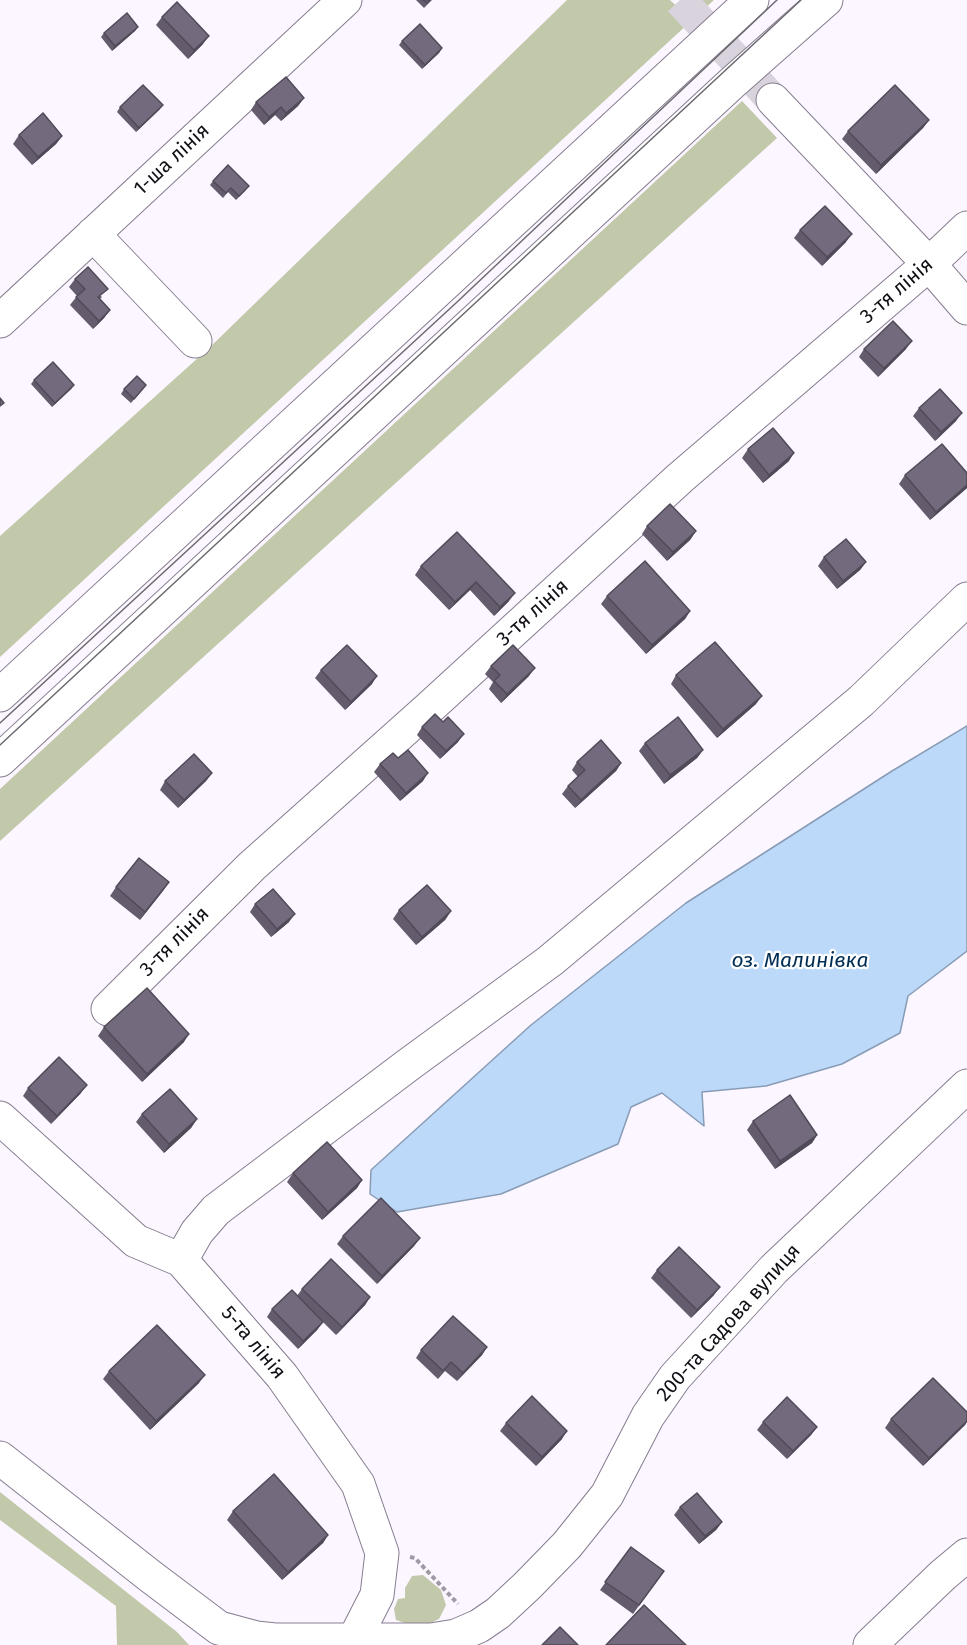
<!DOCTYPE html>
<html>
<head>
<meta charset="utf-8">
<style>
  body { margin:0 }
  canvas { display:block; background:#fbf6ff }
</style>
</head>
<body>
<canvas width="967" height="1645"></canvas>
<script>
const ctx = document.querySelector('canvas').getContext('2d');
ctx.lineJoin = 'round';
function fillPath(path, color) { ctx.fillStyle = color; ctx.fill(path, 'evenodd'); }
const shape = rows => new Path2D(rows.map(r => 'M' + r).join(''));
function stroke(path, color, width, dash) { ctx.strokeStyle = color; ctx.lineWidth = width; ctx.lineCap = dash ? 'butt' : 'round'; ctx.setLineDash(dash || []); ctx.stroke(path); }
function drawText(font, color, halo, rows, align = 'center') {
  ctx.font = font + ' "Fira Sans",sans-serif'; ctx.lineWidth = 4.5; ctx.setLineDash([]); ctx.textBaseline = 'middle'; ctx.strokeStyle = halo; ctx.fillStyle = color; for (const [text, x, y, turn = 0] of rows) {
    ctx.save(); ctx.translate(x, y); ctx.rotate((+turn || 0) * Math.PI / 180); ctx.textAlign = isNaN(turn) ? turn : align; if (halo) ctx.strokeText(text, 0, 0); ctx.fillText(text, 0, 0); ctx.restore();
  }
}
fillPath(shape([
  [567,0,670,0,684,13,695,5,693,0,714,0,0,657,0,536,209,348],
  [742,101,777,138,0,841,0,789],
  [0,1492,177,1632,189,1645,117,1645,116,1606,0,1520],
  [423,1575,441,1590,446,1605,439,1619,420,1628,396,1620,394,1609,398,1599,405,1598,405,1588,412,1576]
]), '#c2c9aa');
const water = shape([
  [967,726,967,951,908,996,900,1033,842,1064,766,1086,702,1092,704,1126,662,1093,631,1107,618,1144,501,1194,397,1212,370,1194,371,1170,531,1025,686,903,892,771,967,726]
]);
fillPath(water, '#bcd9fa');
stroke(water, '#899cb5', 1.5);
stroke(shape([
  [680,0,773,100]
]), '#d8d3dc', 33, [33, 16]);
const minor = shape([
  [773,100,929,264,967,308],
  [93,234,195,341],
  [0,321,345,0],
  [108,1009,252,866,429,708,680,478,929,264,967,228],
  [0,1118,136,1241,181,1260,282,1376,358,1484,382,1553,377,1595,354,1640],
  [181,1260,197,1232,216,1210,408,1065,550,961,861,701,967,599],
  [0,1458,150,1576,219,1628,256,1638,275,1640,431,1640,456,1636,479,1626,498,1613,527,1586,567,1545,607,1495,648,1416,675,1377,774,1269,967,1086],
  [870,1645,943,1575,967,1555]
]);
const major = shape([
  [0,695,752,0],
  [0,760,732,83,826,0]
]);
stroke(minor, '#867c8f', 35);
stroke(major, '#867c8f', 35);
stroke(shape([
  [410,1557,415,1558,458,1604]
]), '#9e99a2', 4, [4.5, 3]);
stroke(minor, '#fff', 33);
stroke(major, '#fff', 33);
stroke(shape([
  [0,723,456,303,777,0],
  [0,745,801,0]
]), '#6d6971', 1.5);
fillPath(shape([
  [416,0,432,0,424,8],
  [162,17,203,44,188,59,156,25],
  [138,27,135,31,112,51,101,37,104,33],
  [402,41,442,48,439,53,422,69,399,45],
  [304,98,298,106,281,121,275,115,264,125,251,110,256,102],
  [120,107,160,109,136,132,117,112],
  [929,120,923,128,876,174,842,139,848,131],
  [19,135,62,136,56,144,32,165,13,144],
  [213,181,246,190,236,200,228,192,223,198,210,185],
  [800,230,846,242,822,266,794,238],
  [75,279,102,297,100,299,110,310,104,318,93,329,70,305,77,296,69,287],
  [864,349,906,349,878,377,859,357],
  [34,380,74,385,71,389,52,407,31,384],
  [124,389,143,389,131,403,121,394],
  [919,408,956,421,935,441,913,416],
  [748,449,789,461,763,483,742,458],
  [905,475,967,488,930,520,899,484],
  [647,526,696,531,690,540,667,561,642,534],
  [457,532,509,601,494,616,470,590,449,610,415,575,421,566],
  [824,557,866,562,860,570,837,589,818,566],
  [607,596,690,611,685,619,646,654,601,604],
  [491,666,529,676,501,703,489,689,493,682,485,674],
  [321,670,372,684,345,710,315,678],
  [676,675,756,704,717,738,671,684],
  [443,722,458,742,440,759,417,735,422,727],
  [645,743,703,750,697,758,664,784,639,751],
  [398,758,423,781,400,801,374,772,380,764],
  [577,762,621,763,616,771,575,808,562,794,568,786,578,777,572,770],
  [212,773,206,781,178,808,160,790,165,781],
  [169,882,140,920,110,896,116,887],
  [255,904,289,922,271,937,250,912],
  [399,910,451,911,445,920,416,945,393,919],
  [104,1027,184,1042,142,1082,98,1036],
  [28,1088,81,1093,51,1124,23,1096],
  [142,1114,197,1119,191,1128,164,1153,136,1122],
  [753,1121,817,1135,812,1143,775,1169,747,1130],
  [293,1173,362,1180,357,1188,322,1220,287,1182],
  [343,1236,420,1238,414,1246,377,1284,337,1244],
  [657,1270,714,1295,691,1318,651,1278],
  [302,1289,370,1297,365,1305,336,1335,322,1321,323,1322,317,1330,298,1349,267,1317,272,1309,297,1296],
  [487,1347,482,1355,457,1381,445,1371,438,1379,416,1358,421,1350],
  [109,1371,199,1383,150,1430,103,1379],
  [967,1412,967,1422,965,1425,923,1466,885,1428,891,1419],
  [763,1422,817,1427,811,1435,787,1459,757,1430],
  [506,1423,562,1439,536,1466,500,1431],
  [680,1507,722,1522,716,1530,699,1544,674,1515],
  [233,1511,328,1535,323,1543,282,1580,227,1520],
  [631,1547,664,1571,633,1614,600,1590]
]), '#645b6c');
fillPath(shape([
  [138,27,135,31,112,51,115,46],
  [209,36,203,44,188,59,194,50],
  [442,48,439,53,422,69,425,65],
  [304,98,298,106,281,121,286,113],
  [163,105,160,109,136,132,139,128],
  [281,107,275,115,264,125,269,117],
  [929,120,923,128,876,174,881,165],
  [62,136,56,144,32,165,38,157],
  [852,234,846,242,822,266,827,257],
  [110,310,104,318,93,329,99,321],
  [912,341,906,349,878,377,884,368],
  [74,385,71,389,52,407,55,403],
  [962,413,956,421,935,441,941,432],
  [794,453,789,461,763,483,769,475],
  [967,485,967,488,930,520,936,512],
  [696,531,690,540,667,561,673,552],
  [866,562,860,570,837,589,843,581],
  [476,582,470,590,449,610,455,602],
  [515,593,509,601,494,616,500,607],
  [690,611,685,619,646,654,652,645],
  [535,668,529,676,501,703,507,694],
  [377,676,372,684,345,710,351,702],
  [762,696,756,704,717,738,723,729],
  [464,734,458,742,440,759,446,751],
  [703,750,697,758,664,784,670,775],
  [621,763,616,771,575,808,581,800],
  [212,773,206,781,178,808,184,800],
  [428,773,423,781,400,801,406,793],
  [169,882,163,891,140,920,145,912],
  [451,911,445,920,416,945,422,937],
  [295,914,289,922,271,937,277,929],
  [189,1034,184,1042,142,1082,147,1074],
  [87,1085,81,1093,51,1124,57,1116],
  [197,1119,191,1128,164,1153,169,1144],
  [817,1135,812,1143,775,1169,780,1161],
  [362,1180,357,1188,322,1220,328,1212],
  [420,1238,414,1246,377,1284,382,1276],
  [720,1287,714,1295,691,1318,697,1310],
  [370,1297,365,1305,336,1335,342,1327],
  [323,1322,317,1330,298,1349,303,1341],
  [487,1347,482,1355,457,1381,463,1373],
  [205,1375,199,1383,150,1430,156,1421],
  [967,1421,965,1425,923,1466,929,1458],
  [817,1427,811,1435,787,1459,793,1451],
  [567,1431,562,1439,536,1466,542,1457],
  [722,1522,716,1530,699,1544,705,1536],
  [328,1535,323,1543,282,1580,288,1572]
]), '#514a58');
const building = shape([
  [423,0,430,0,427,3,423,0],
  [177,2,209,36,194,50,162,17,177,2],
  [127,13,138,27,115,46,104,33,127,13],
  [420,24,442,48,425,65,402,41,420,24],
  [286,77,304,98,286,113,281,107,269,117,256,102,286,77],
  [143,85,163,105,139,128,120,107,143,85],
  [895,85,929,120,881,165,848,131,895,85],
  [43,113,62,136,38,157,19,135,43,113],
  [228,165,249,186,239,196,231,188,226,193,213,181,228,165],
  [825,206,852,234,827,257,800,230,825,206],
  [88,267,108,289,98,297,110,310,99,321,76,297,85,289,75,279,88,267],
  [893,321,912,341,884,368,864,349,893,321],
  [53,362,74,385,55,403,34,380,53,362],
  [137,376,146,385,134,399,124,389,137,376],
  [940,389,962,413,941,432,919,408,940,389],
  [0,398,4,403,0,406,0,398],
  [773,428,794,453,769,475,748,449,773,428],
  [942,444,967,473,967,485,936,512,905,475,942,444],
  [670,504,696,531,673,552,647,526,670,504],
  [457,532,515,593,500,607,476,582,455,602,421,566,457,532],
  [846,539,866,562,843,581,824,557,846,539],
  [645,561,690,611,652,645,607,596,645,561],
  [715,642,762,696,723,729,676,675,715,642],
  [347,645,377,676,351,702,321,670,347,645],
  [513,645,535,668,507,694,494,681,500,675,491,666,513,645],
  [435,714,443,722,448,717,464,734,446,751,422,727,435,714],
  [678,717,703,750,670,775,645,743,678,717],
  [601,740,621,763,581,800,568,786,585,770,577,762,601,740],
  [408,750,428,773,406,793,380,764,393,753,398,758,408,750],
  [194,754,212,773,184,800,165,781,194,754],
  [139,858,169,882,145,912,116,887,139,858],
  [427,885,451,911,422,937,399,910,427,885],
  [273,889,295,914,277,929,255,904,273,889],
  [147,988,189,1034,147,1074,104,1027,147,988],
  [59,1057,87,1085,57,1116,28,1088,59,1057],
  [170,1089,197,1119,169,1144,142,1114,170,1089],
  [790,1095,817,1135,780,1161,753,1121,790,1095],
  [327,1142,362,1180,328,1212,293,1173,327,1142],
  [381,1198,420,1238,382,1276,343,1236,381,1198],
  [679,1247,720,1287,697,1310,657,1270,679,1247],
  [331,1259,370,1297,342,1327,302,1289,331,1259],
  [292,1290,323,1322,303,1341,272,1309,292,1290],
  [453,1316,487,1347,463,1373,451,1362,443,1371,421,1350,453,1316],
  [157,1325,205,1375,156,1421,109,1371,157,1325],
  [933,1378,967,1412,967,1421,929,1458,891,1419,933,1378],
  [532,1396,567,1431,542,1457,506,1423,532,1396],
  [787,1397,817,1427,793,1451,763,1422,787,1397],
  [274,1474,328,1535,288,1572,233,1511,274,1474],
  [697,1493,722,1522,705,1536,680,1507,697,1493],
  [631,1547,664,1571,639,1605,605,1582,631,1547],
  [644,1605,686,1645,606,1645,644,1605],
  [560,1627,578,1645,542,1645,560,1627]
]);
fillPath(building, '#746a7d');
stroke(building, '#514a58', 1.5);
drawText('20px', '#120e15', '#fff', [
  ["1-ша лінія",172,160,-43],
  ["3-тя лінія",897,291,-41],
  ["3-тя лінія",533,613,-42],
  ["3-тя лінія",175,942,-45],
  ["200-та Садова вулиця",729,1323,-48],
  ["5-та лінія",253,1343,50]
]);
drawText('italic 21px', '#002d54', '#fff', [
  ["оз. Малинівка",800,961]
]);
</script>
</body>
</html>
